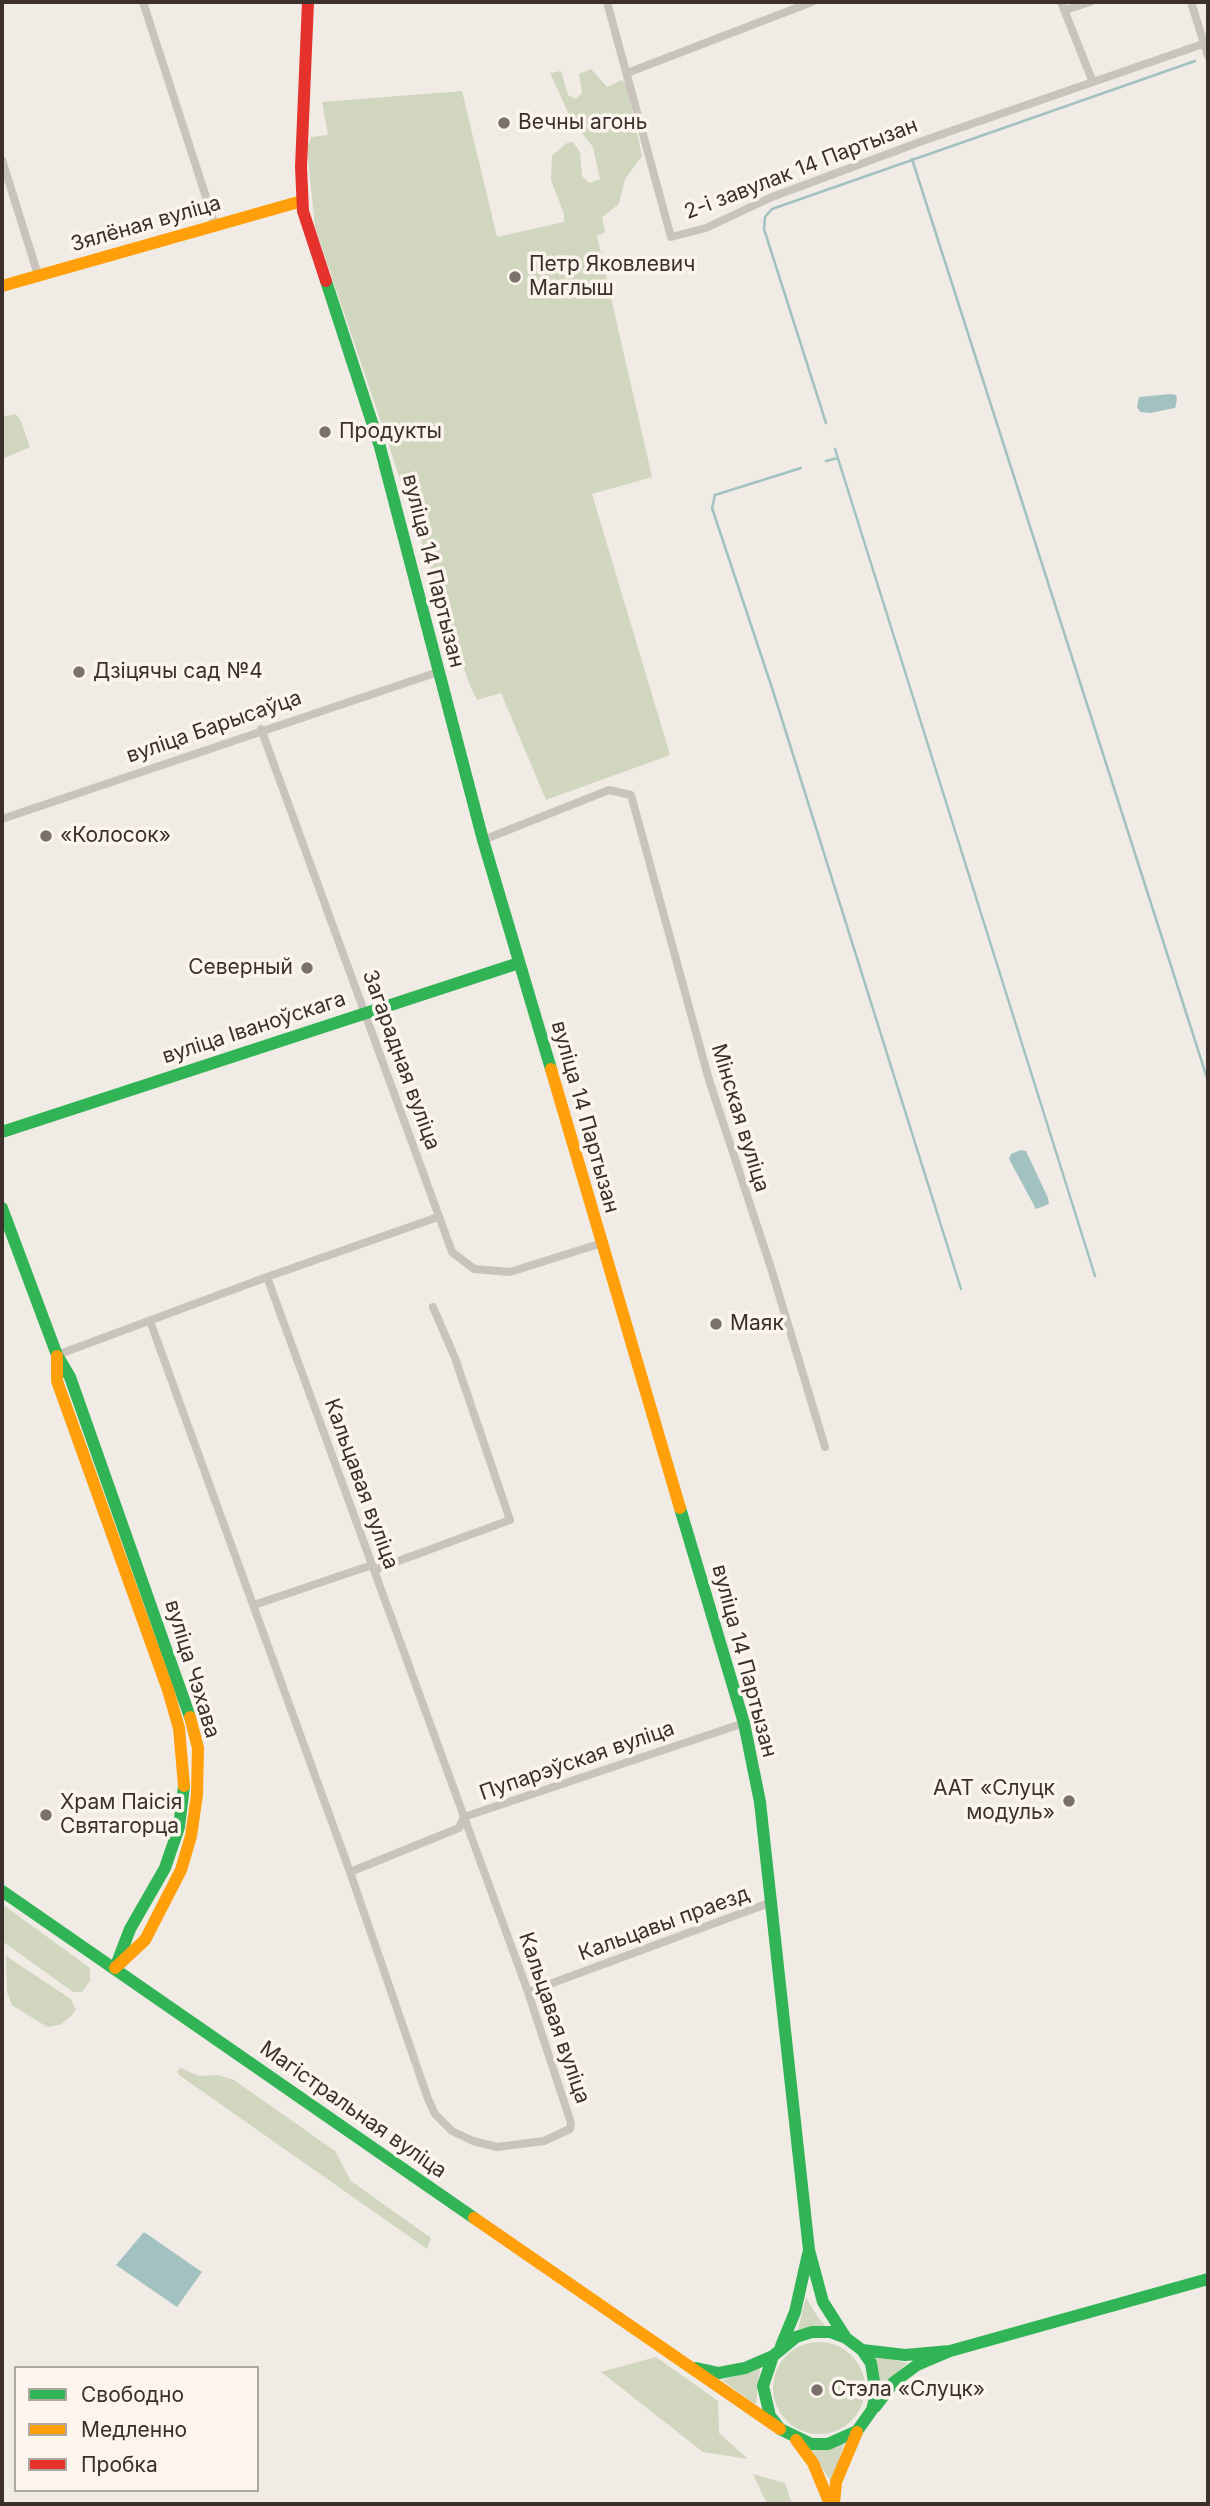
<!DOCTYPE html>
<html>
<head>
<meta charset="utf-8">
<style>
  body { margin:0 }
  #map { position:relative; width:1210px; height:2506px; overflow:hidden; background:#f0ebe5; font-family:Inter,sans-serif }
  canvas { display:block }
  .frame { position:absolute; inset:0; border:4px solid #3b302b; pointer-events:none }
  .legend { position:absolute; left:14px; top:2366px; width:245px; height:126px; box-sizing:border-box; background:#fbf5ee; border:2px solid #aea6a0; margin:0; padding:9px 12px; list-style:none; font-size:21px; color:#3b302b }
  .legend li { display:flex; align-items:center; gap:14px; height:35px }
  .legend b { width:35px; border:2px solid #aea6a0 }
</style>
</head>
<body>
<div id="map">
<canvas width="1210" height="2506"></canvas>
<div class="frame"></div>
<ul class="legend">
<li><b style="height:9px;background:#30b455"></b>Свободно</li>
<li><b style="height:9px;background:#ff9f0a"></b>Медленно</li>
<li><b style="height:9px;background:#e5322d"></b>Пробка</li>
</ul>
</div>
<script>
const ctx = document.querySelector('canvas').getContext('2d');
ctx.lineJoin = 'round';
function fillPath(path, color) { ctx.fillStyle = color; ctx.fill(path, 'evenodd'); }
const shape = rows => new Path2D(rows.map(r => 'M' + r).join(''));
function stroke(path, color, width, dash) { ctx.strokeStyle = color; ctx.lineWidth = width; ctx.lineCap = dash ? 'butt' : 'round'; ctx.setLineDash(dash || []); ctx.stroke(path); }
function drawText(font, color, halo, rows, align = 'center') {
  ctx.font = font + ' Inter,sans-serif'; ctx.lineWidth = 7; ctx.setLineDash([]); ctx.textBaseline = 'middle'; ctx.strokeStyle = halo; ctx.fillStyle = color; for (const [text, x, y, turn = 0] of rows) {
    ctx.save(); ctx.translate(x, y); ctx.rotate((+turn || 0) * Math.PI / 180); ctx.textAlign = isNaN(turn) ? turn : align; if (halo) ctx.strokeText(text, 0, 0); ctx.fillText(text, 0, 0); ctx.restore();
  }
}
fillPath(shape([
  [591,69,607,87,622,80,626,83,642,156,625,179,619,204,602,217,605,232,597,236,652,477,592,494,670,755,546,800,501,693,477,700,469,683,315,227,307,148,311,137,328,135,322,102,462,91,497,237,564,222,564,214,551,180,552,156,567,143,573,142,580,152,582,176,589,183,600,179,593,147,572,121,550,73,561,71,568,95,576,99,582,93,579,74],
  [15,414,20,419,30,447,2,459,2,417],
  [2,1904,90,1968,90,1981,82,1992,73,1992,2,1941],
  [6,1956,71,1999,76,2010,70,2017,60,2025,47,2027,12,2005,7,1992],
  [181,2068,199,2076,218,2075,234,2080,335,2151,351,2181,431,2238,427,2249,179,2075,177,2071],
  [806,2297,817,2316,826,2327,798,2329],
  '773 2388a46 46 0 1 1 92 0a46 46 0 1 1-92 0Z',
  [875,2356,907,2363,880,2391,874,2359],
  [656,2357,718,2401,719,2433,748,2459,703,2452,601,2372],
  [760,2367,756,2405,722,2380,737,2376],
  [844,2444,838,2463,832,2483,809,2449],
  [753,2474,785,2483,792,2504,767,2504]
]), '#d1d6bf');
fillPath(shape([
  [1171,394,1176,395,1177,400,1175,408,1150,413,1140,412,1137,407,1139,397],
  [1021,1150,1026,1151,1048,1198,1049,1204,1036,1209,1009,1159,1011,1154],
  [144,2232,202,2272,177,2307,116,2265]
]), '#a1c2c1');
stroke(shape([
  [1208,84,1208,85],
  [912,159,1208,1081],
  [826,423,764,229,765,217,772,209,1195,61],
  [835,449,1095,1276],
  [826,461,838,458],
  [801,468,715,495,712,508,773,691,961,1289]
]), '#a1c2c1', 2.5);
stroke(shape([
  [143,2,215,225],
  [607,2,671,237,706,228,772,197,928,139,1203,44],
  [1061,2,1092,80],
  [1191,2,1208,56],
  [1065,10,1090,2],
  [627,73,812,2],
  [2,160,38,275],
  [261,729,452,1252,474,1269,510,1272,602,1243],
  [2,819,438,672],
  [483,840,609,790,631,795,709,1080,771,1268,825,1447],
  [150,1321,350,1872,428,2099,435,2114,452,2131,473,2141,497,2147,544,2141,570,2129,571,2123,528,1992,267,1277,438,1217],
  [57,1355,267,1277],
  [374,1570,510,1520,455,1358,433,1307],
  [254,1605,372,1565],
  [350,1872,459,1828,464,1817,744,1723],
  [528,1992,772,1902]
]), '#c9c3be', 8);
stroke(shape([
  [326,281,380,447,483,840,551,1069],
  [2,1132,519,963],
  [2,1208,57,1355,70,1377,190,1717],
  [680,1508,744,1723,760,1802,809,2250,823,2302,846,2338],
  [2,1891,474,2218],
  [117,1963,130,1929,165,1868,179,1827,184,1786],
  [781,2346,795,2312,808,2254],
  [862,2350,871,2363,876,2394,872,2410,857,2431,828,2444,811,2444,780,2429,770,2416,763,2386,773,2356,796,2337,812,2332,830,2332,846,2338,862,2350,905,2355,950,2351],
  [696,2368,719,2373,745,2368,773,2356],
  [875,2407,894,2382,917,2365,950,2351,1208,2279]
]), '#30b455', 12);
stroke(shape([
  [2,286,302,201],
  [551,1069,680,1508],
  [57,1356,57,1381,168,1690,179,1728,184,1786],
  [115,1968,145,1940,181,1870,191,1836,197,1795,198,1748,190,1717],
  [474,2218,780,2429],
  [796,2440,813,2463,830,2504],
  [834,2504,836,2482,857,2432]
]), '#ff9f0a', 12);
stroke(shape([
  [308,2,301,167,303,211,326,281]
]), '#e5322d', 12);
for (const [x, y, r, color] of [
  [504,123,7,"#7a716c"],
  [515,277,7,"#7a716c"],
  [325,432,7,"#7a716c"],
  [79,672,7,"#7a716c"],
  [46,836,7,"#7a716c"],
  [307,968,7,"#7a716c"],
  [716,1324,7,"#7a716c"],
  [1069,1801,7,"#7a716c"],
  [46,1815,7,"#7a716c"],
  [817,2390,7,"#7a716c"]
]) { const dot = new Path2D(); dot.arc(x, y, r, 0, 2 * Math.PI); ctx.fillStyle = color; ctx.fill(dot); stroke(dot, '#fbf5ee', 2.5); }
drawText('21px', '#3b302b', '#fbf5ee', [
  ["Вечны агонь",518,123],
  ["Петр Яковлевич",529,265],
  ["Маглыш",529,289],
  ["Продукты",339,432],
  ["Дзіцячы сад №4",93,672],
  ["«Колосок»",60,836],
  ["Северный",293,968,"right"],
  ["Маяк",730,1324],
  ["ААТ «Слуцк",1055,1789,"right"],
  ["модуль»",1055,1813,"right"],
  ["Храм Паісія",60,1803],
  ["Святагорца",60,1827],
  ["Стэла «Слуцк»",831,2390]
], 'left');
drawText('21px', '#3b302b', '#fbf5ee', [
  ["2-і завулак 14 Партызан",801,169,-21],
  ["Зялёная вуліца",146,224,-16],
  ["вуліца 14 Партызан",433,571,76],
  ["вуліца Барысаўца",214,727,-19],
  ["вуліца Іваноўскага",254,1028,-18],
  ["Загарадная вуліца",401,1060,70],
  ["вуліца 14 Партызан",585,1117,74],
  ["Мінская вуліца",740,1118,73],
  ["Кальцавая вуліца",361,1484,70],
  ["вуліца 14 Партызан",744,1661,75],
  ["вуліца Чэхава",192,1669,73],
  ["Пупарэўская вуліца",577,1761,-19],
  ["Кальцавы праезд",664,1924,-20],
  ["Кальцавая вуліца",554,2018,71],
  ["Магістральная вуліца",353,2110,35]
]);
</script>
</body>
</html>
